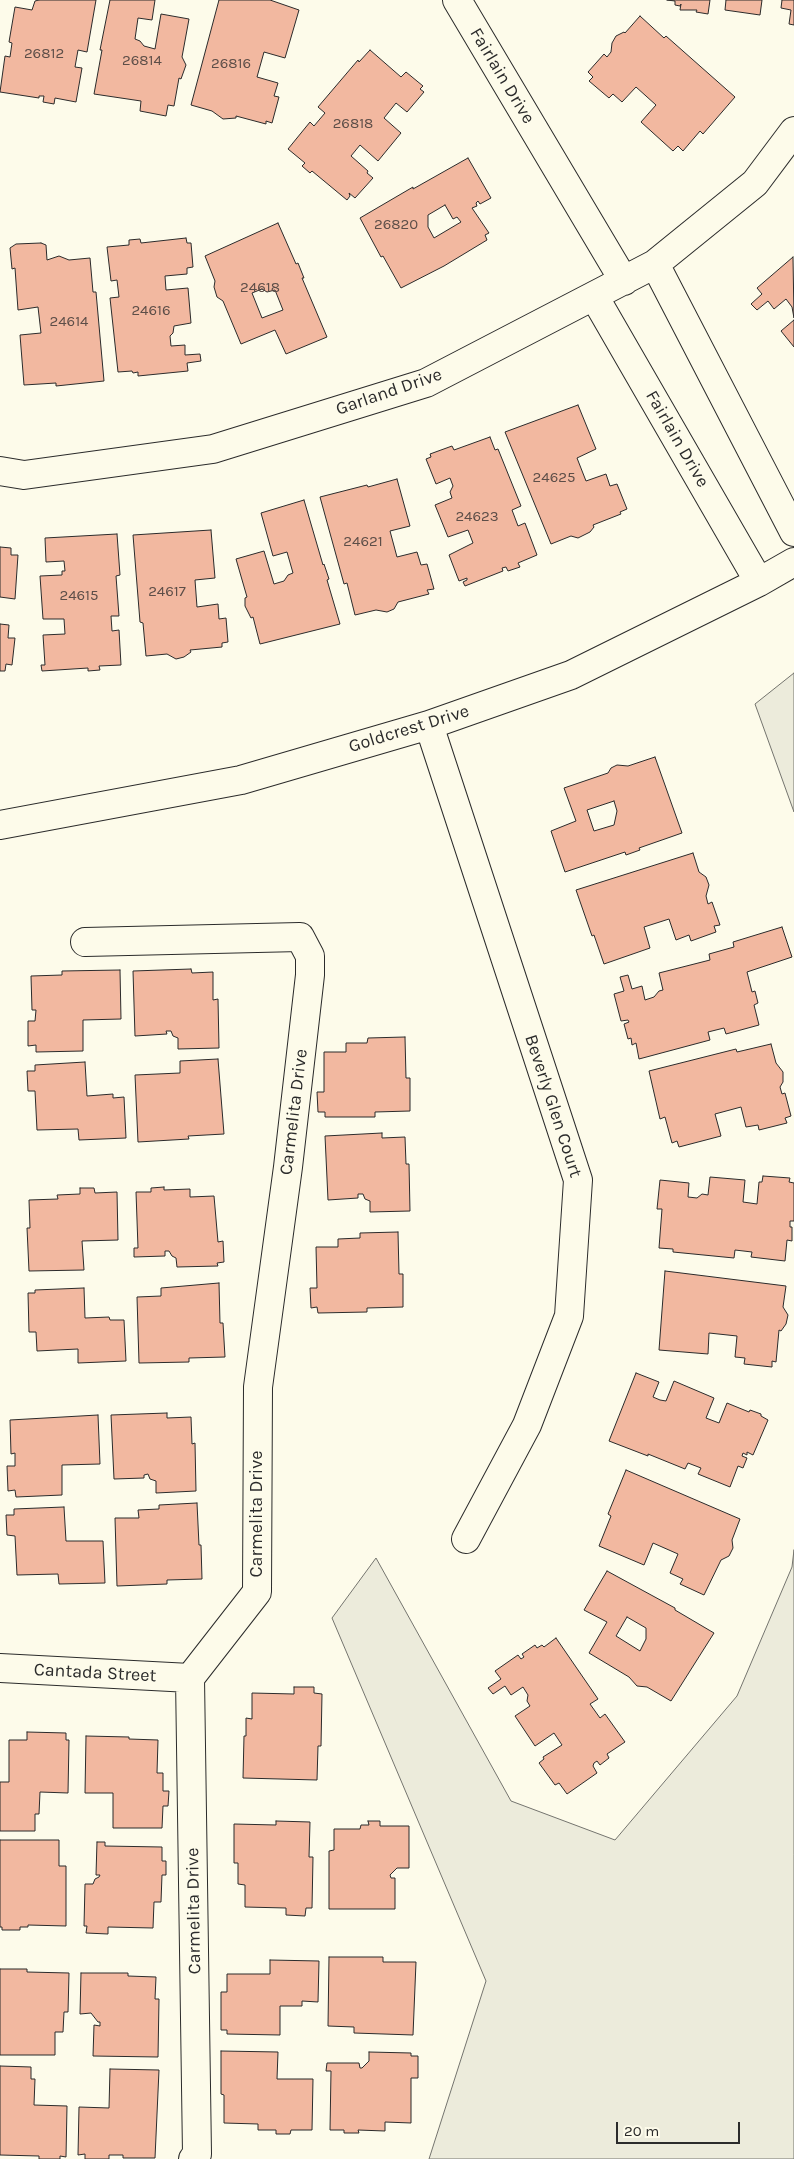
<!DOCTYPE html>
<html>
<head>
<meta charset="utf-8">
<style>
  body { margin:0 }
  #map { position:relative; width:794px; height:2159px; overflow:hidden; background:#fdfbea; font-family:Karla,sans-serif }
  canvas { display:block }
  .scale { position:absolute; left:616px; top:2122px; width:124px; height:22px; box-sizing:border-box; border:2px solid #2b2b2b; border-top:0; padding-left:6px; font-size:15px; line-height:18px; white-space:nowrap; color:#2b2b2b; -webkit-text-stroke:4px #fdfbea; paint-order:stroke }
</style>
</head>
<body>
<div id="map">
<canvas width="794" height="2159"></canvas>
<div class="scale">20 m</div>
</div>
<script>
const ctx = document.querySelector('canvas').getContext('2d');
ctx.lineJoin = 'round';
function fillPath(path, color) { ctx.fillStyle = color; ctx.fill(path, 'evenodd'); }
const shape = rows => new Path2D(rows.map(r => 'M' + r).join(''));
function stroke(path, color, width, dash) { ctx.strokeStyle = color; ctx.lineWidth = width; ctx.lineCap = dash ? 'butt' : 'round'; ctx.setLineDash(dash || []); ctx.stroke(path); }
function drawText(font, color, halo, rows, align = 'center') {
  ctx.font = font + ' Karla,sans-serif'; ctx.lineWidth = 4; ctx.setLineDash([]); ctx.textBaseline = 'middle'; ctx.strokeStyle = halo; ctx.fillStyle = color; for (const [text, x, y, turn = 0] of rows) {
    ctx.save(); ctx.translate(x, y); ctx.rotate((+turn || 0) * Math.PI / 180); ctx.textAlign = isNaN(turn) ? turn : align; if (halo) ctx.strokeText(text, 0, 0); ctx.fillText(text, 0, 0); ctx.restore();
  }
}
const green = shape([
  [794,673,794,812,755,704,794,673],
  [794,1550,794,2159,429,2159,486,1981,332,1618,376,1558,511,1801,615,1840,737,1696,792,1567,794,1550]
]);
fillPath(green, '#ecebdb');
stroke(green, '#74746e', 1);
const building = shape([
  [39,0,96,0,87,52,78,50,75,67,82,68,76,102,55,98,54,104,43,102,44,96,39,96,39,98,0,92,5,56,10,57,12,43,9,42,15,7,32,10,35,1,39,0],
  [110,0,155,0,152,20,138,18,135,39,140,41,144,46,155,49,161,14,189,19,182,57,186,65,181,79,179,78,174,106,168,105,166,116,140,111,141,101,94,94,102,50,100,50,110,0],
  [219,0,270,0,299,10,285,58,264,52,257,77,278,83,274,96,279,97,272,123,266,121,266,124,236,116,236,118,223,119,212,111,191,105,219,0],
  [667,0,710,0,708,14,696,12,697,10,680,10,681,4,680,6,675,5,675,1,667,0],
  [726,0,762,0,760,15,725,10,726,0],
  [782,0,794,0,794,25,789,24,791,10,781,8,782,0],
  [640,16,664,38,666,36,735,97,703,134,700,131,683,151,678,146,673,151,641,122,656,105,636,87,622,102,613,94,609,98,589,81,593,77,588,72,604,54,607,57,611,52,612,43,616,36,624,32,625,33,640,16],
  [370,50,401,77,406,72,423,86,420,89,424,92,407,112,396,103,384,118,401,133,378,161,360,145,351,156,368,171,367,173,373,178,355,198,349,193,350,196,347,200,312,171,310,173,302,166,305,163,288,149,310,122,314,126,325,113,318,107,358,60,359,62,370,50],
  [468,158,491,198,480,204,478,201,476,203,477,206,472,208,489,233,485,235,487,240,444,266,401,288,383,256,381,257,360,218,413,187,413,189,468,158],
  [445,205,453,219,457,217,461,222,434,238,428,227,428,215,445,205],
  [278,223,296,264,298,263,304,278,302,278,327,337,286,354,275,330,241,344,223,301,217,297,214,287,215,281,205,256,278,223],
  [262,289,267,292,275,290,283,310,262,318,252,293,262,289],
  [186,238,187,243,191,243,193,267,187,268,187,274,165,276,166,290,188,288,191,323,174,326,173,333,170,336,171,346,185,345,185,355,200,354,201,361,187,363,188,371,138,376,138,372,133,373,132,371,118,372,110,298,119,297,117,280,111,281,107,247,129,245,129,240,140,239,141,243,186,238],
  [41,243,46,245,47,260,59,256,69,260,90,258,93,292,96,292,104,381,56,386,56,383,24,385,20,335,41,333,38,307,18,310,15,268,12,269,10,248,16,244,41,243],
  [793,257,794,318,792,307,786,299,774,309,768,301,757,310,751,304,762,294,757,288,793,257],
  [794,320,794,347,781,331,794,320],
  [578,405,596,449,577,458,586,481,606,474,610,486,617,484,627,509,620,512,621,514,593,525,594,527,590,532,578,538,571,536,551,544,505,432,578,405],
  [490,437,495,450,498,449,521,506,512,510,518,526,525,523,537,555,518,563,520,567,508,571,506,567,502,568,503,571,465,586,463,582,467,580,467,578,459,581,449,555,473,543,468,530,448,537,435,505,452,498,450,492,453,486,450,478,436,484,426,459,431,457,430,454,452,446,454,450,490,437],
  [397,479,410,526,390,531,397,557,417,552,421,565,427,564,434,589,427,590,429,594,398,602,394,609,387,612,376,610,355,615,347,583,344,584,320,497,367,485,368,487,397,479],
  [304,500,323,565,324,564,329,579,327,580,340,624,260,644,253,617,251,618,245,606,245,598,247,597,236,559,264,551,274,584,284,581,288,575,293,573,287,552,273,556,261,513,304,500],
  [211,530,215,578,195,580,197,607,218,604,219,619,226,618,228,642,222,643,222,647,190,650,191,652,184,657,176,659,167,654,146,656,143,623,140,622,133,535,211,530],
  [117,534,120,575,116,576,119,616,111,616,112,631,119,630,121,665,99,666,100,670,88,671,88,668,42,671,41,665,45,665,43,635,65,634,64,619,43,619,40,576,62,575,62,571,65,571,64,561,46,562,45,538,117,534],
  [0,547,11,548,11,555,18,555,15,599,0,597,0,547],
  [0,624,9,625,8,638,15,638,12,665,6,664,5,671,0,671,0,624],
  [655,757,682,833,639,848,640,850,626,855,625,852,565,872,551,831,576,821,564,788,608,773,611,768,617,765,628,766,655,757],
  [614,801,617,811,614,825,594,831,587,810,614,801],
  [693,853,699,872,706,877,709,885,706,896,708,904,712,902,720,925,714,926,716,932,691,941,689,935,676,940,669,919,644,927,650,948,604,964,594,935,592,936,576,890,693,853],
  [782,927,792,957,747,972,752,992,755,991,758,1003,754,1005,759,1025,726,1034,724,1028,708,1032,710,1040,639,1059,636,1043,632,1045,631,1038,628,1039,624,1024,629,1022,628,1020,621,1021,614,994,624,991,620,977,628,975,632,989,642,986,645,1000,654,997,659,991,663,990,659,973,710,960,709,954,734,947,733,942,782,927],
  [191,969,192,973,213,972,213,1000,218,999,219,1048,178,1049,178,1038,173,1036,171,1031,166,1031,167,1034,135,1036,133,971,191,969],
  [120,970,121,1019,83,1020,83,1051,36,1052,36,1045,28,1046,28,1021,35,1021,36,1010,32,1010,31,976,62,975,62,971,120,970],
  [405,1037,406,1078,410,1078,410,1111,375,1112,375,1117,325,1117,325,1112,318,1112,317,1092,324,1092,324,1052,346,1052,346,1043,367,1043,368,1038,405,1037],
  [771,1044,776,1063,783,1072,783,1082,780,1087,782,1094,785,1093,791,1116,785,1118,787,1123,759,1130,758,1125,746,1127,741,1107,715,1114,721,1136,679,1147,677,1141,672,1143,665,1117,660,1119,649,1071,736,1049,737,1052,771,1044],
  [218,1059,224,1134,188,1136,189,1139,138,1142,135,1075,180,1073,180,1061,218,1059],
  [85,1062,87,1096,113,1094,113,1098,124,1097,126,1138,79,1140,78,1129,37,1130,35,1091,28,1091,27,1071,35,1071,35,1065,85,1062],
  [382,1133,382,1138,405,1137,406,1164,409,1164,410,1211,370,1212,370,1201,365,1199,363,1194,358,1194,358,1198,328,1200,325,1136,382,1133],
  [763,1176,790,1178,789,1182,794,1183,794,1221,790,1221,790,1227,792,1227,792,1241,787,1240,785,1261,751,1257,752,1252,735,1250,734,1258,673,1252,673,1249,659,1248,662,1209,657,1209,660,1180,689,1183,688,1197,697,1198,702,1194,708,1195,710,1177,745,1180,743,1202,757,1204,759,1182,762,1182,763,1176],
  [164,1187,164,1190,190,1189,190,1197,214,1196,218,1242,223,1241,224,1262,217,1263,218,1266,177,1267,176,1258,172,1256,169,1251,165,1251,165,1256,134,1257,134,1248,138,1248,136,1192,151,1192,151,1188,164,1187],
  [80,1188,94,1188,95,1193,117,1192,118,1240,82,1241,84,1270,29,1271,27,1228,30,1228,29,1200,58,1199,57,1195,80,1194,80,1188],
  [398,1232,399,1274,403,1274,403,1307,367,1308,367,1312,318,1313,317,1307,311,1308,310,1288,317,1288,316,1247,338,1247,338,1239,360,1238,360,1233,398,1232],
  [665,1271,786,1286,783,1307,788,1315,786,1324,781,1331,779,1330,776,1362,772,1361,772,1367,744,1364,745,1358,735,1357,737,1336,709,1333,708,1354,659,1350,665,1271],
  [219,1283,220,1323,223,1323,225,1357,189,1358,189,1362,139,1363,137,1297,161,1296,161,1288,219,1283],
  [84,1288,85,1318,109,1317,110,1320,124,1320,126,1361,78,1363,78,1349,37,1351,36,1332,29,1332,28,1293,35,1293,35,1290,84,1288],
  [636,1373,659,1382,653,1397,660,1400,666,1401,674,1381,714,1398,706,1418,719,1423,727,1403,749,1412,750,1410,761,1414,761,1416,768,1420,753,1455,747,1452,747,1455,743,1453,742,1456,747,1458,743,1468,738,1466,730,1487,698,1474,701,1468,688,1463,685,1469,648,1454,648,1456,609,1441,636,1373],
  [167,1413,167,1418,191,1417,192,1444,195,1443,196,1491,156,1493,156,1481,150,1479,148,1474,144,1475,144,1478,114,1479,111,1415,167,1413],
  [98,1415,100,1464,62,1465,62,1495,16,1497,15,1490,8,1491,7,1466,15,1466,15,1453,11,1454,10,1420,98,1415],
  [626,1470,740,1519,732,1540,733,1548,729,1556,721,1560,704,1595,680,1584,683,1579,670,1573,678,1554,653,1543,644,1565,599,1546,611,1516,608,1514,626,1470],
  [197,1503,199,1545,201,1545,202,1579,167,1580,167,1584,117,1586,115,1518,139,1518,138,1510,159,1509,159,1505,197,1503],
  [64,1507,66,1541,103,1541,105,1583,59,1584,58,1574,17,1575,15,1536,7,1535,6,1515,14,1515,14,1509,64,1507],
  [607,1571,675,1608,675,1610,714,1633,671,1701,647,1687,637,1686,629,1677,589,1653,607,1622,584,1610,607,1571],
  [627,1617,646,1628,646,1639,640,1651,616,1636,627,1617],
  [556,1638,598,1699,590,1704,600,1718,605,1714,625,1742,607,1754,609,1758,600,1765,597,1761,594,1763,593,1766,597,1773,567,1794,559,1783,555,1785,539,1763,544,1759,543,1757,562,1745,554,1733,535,1746,515,1716,530,1706,527,1701,528,1695,523,1687,511,1695,505,1686,493,1694,488,1688,501,1679,495,1671,518,1655,521,1659,524,1657,522,1654,535,1645,537,1648,542,1645,544,1647,556,1638],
  [294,1687,314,1687,314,1693,322,1694,321,1746,318,1746,317,1780,243,1778,244,1736,246,1736,246,1718,252,1719,252,1693,294,1694,294,1687],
  [27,1732,66,1733,66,1740,69,1740,68,1793,40,1792,39,1814,35,1814,35,1831,0,1831,0,1782,9,1782,9,1740,27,1740,27,1732],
  [86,1736,129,1737,129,1739,158,1740,157,1773,163,1773,163,1791,169,1791,168,1806,163,1806,162,1828,113,1828,113,1793,85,1793,86,1736],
  [276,1821,310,1822,309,1857,313,1857,312,1908,306,1908,305,1916,286,1915,286,1908,245,1907,245,1885,238,1884,238,1863,234,1863,234,1824,276,1825,276,1821],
  [368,1821,380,1821,380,1826,409,1826,409,1868,397,1868,390,1875,391,1878,395,1878,395,1909,329,1909,329,1851,334,1850,334,1829,360,1829,361,1825,369,1825,368,1821],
  [0,1840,59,1840,59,1866,66,1866,66,1926,28,1925,28,1927,20,1927,20,1930,2,1930,2,1927,0,1927,0,1840],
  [97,1842,105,1842,105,1846,162,1847,162,1861,166,1861,166,1875,162,1875,161,1902,154,1902,153,1928,108,1927,108,1934,86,1933,87,1926,84,1926,85,1884,93,1884,95,1879,99,1877,100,1875,96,1875,97,1842],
  [329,1957,383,1957,383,1962,416,1962,413,2035,354,2033,354,2027,328,2026,329,1957],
  [270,1960,319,1961,318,2002,302,2001,302,2006,280,2006,280,2035,227,2034,227,2030,221,2030,221,1992,227,1992,227,1974,270,1974,270,1960],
  [0,1969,27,1969,27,1972,69,1973,68,2012,64,2012,63,2032,55,2032,55,2055,0,2055,0,1969],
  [81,1973,128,1973,128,1976,156,1977,155,1999,159,1999,158,2057,93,2056,94,2025,100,2026,100,2022,98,2022,91,2013,80,2014,81,1973],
  [221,2051,278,2052,277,2079,313,2079,312,2130,291,2130,290,2134,276,2134,276,2130,258,2130,258,2124,224,2123,224,2095,221,2094,221,2051],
  [369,2052,411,2053,411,2056,418,2056,418,2078,411,2078,411,2123,385,2122,385,2131,358,2130,359,2133,344,2133,344,2130,330,2130,331,2071,326,2071,327,2063,359,2063,360,2068,362,2068,369,2061,369,2052],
  [0,2066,31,2067,31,2079,35,2079,34,2105,67,2106,66,2157,60,2156,60,2159,39,2159,39,2156,0,2155,0,2066],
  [110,2069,159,2070,155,2158,123,2158,123,2155,109,2155,109,2159,85,2159,85,2154,78,2155,79,2107,109,2108,110,2069]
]);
fillPath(building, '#f2b8a0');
stroke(building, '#2b2b2b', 1);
const minor = shape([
  [457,0,624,281],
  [655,264,794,532],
  [594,296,759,582],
  [0,471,24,475,213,449,426,383,655,264,755,183,794,131],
  [429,725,578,1180,569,1316,527,1425,466,1539],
  [0,825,241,780,429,725,571,675,759,582,794,562],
  [85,942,300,937,310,956,310,975,288,1167,258,1387,257,1592,190,1678,197,2154,193,2159],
  [0,1668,190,1678]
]);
stroke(minor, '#2b2b2b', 30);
stroke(minor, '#fdfbea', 28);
drawText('15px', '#5d4e48', null, [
  ["26812",44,54],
  ["26814",142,61],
  ["26816",231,64],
  ["26818",353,124],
  ["26820",396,225],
  ["24618",260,288],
  ["24616",151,311],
  ["24614",69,322],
  ["24625",554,478],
  ["24623",477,517],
  ["24621",363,542],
  ["24617",167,592],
  ["24615",79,596]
]);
drawText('18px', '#2b2b2b', '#fdfbea', [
  ["Fairlain Drive",502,76,59],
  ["Garland Drive",389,392,-19],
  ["Fairlain Drive",677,439,60],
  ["Goldcrest Drive",409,729,-17],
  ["Beverly Glen Court",553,1106,72],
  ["Carmelita Drive",294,1112,-83],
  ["Carmelita Drive",257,1514,-90],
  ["Cantada Street",95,1673,3],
  ["Carmelita Drive",194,1911,-91]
]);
</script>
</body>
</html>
